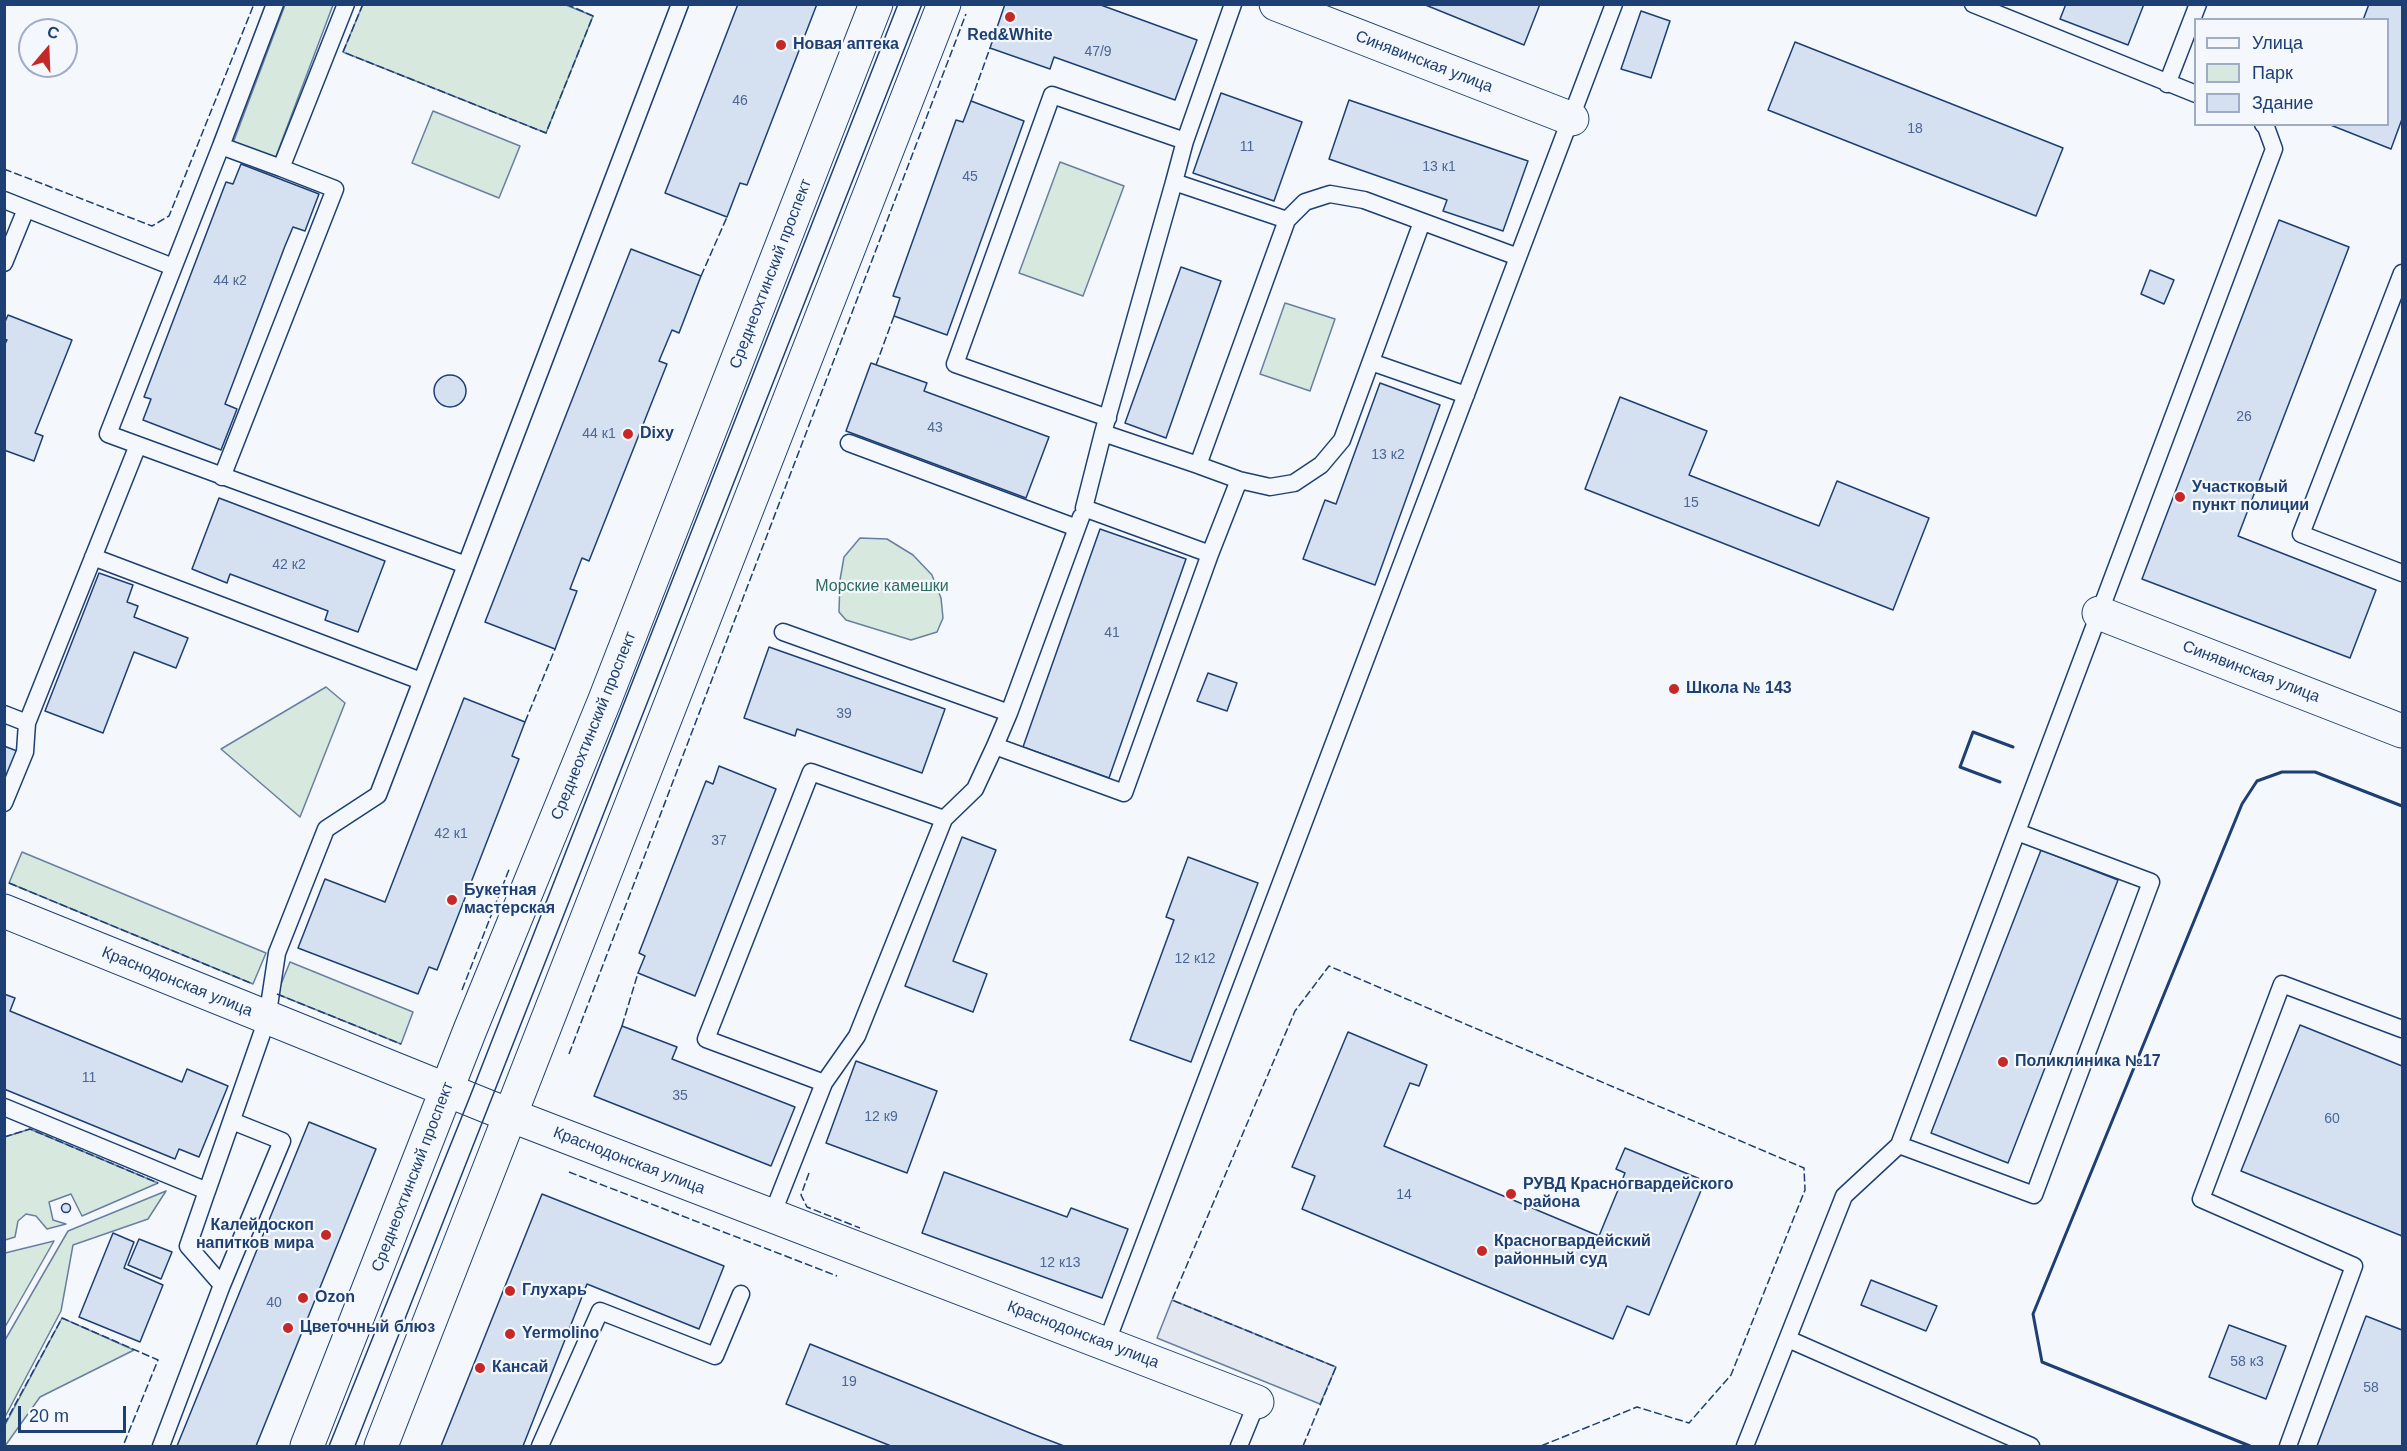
<!DOCTYPE html>
<html>
<head>
<meta charset="utf-8">
<style>
  body { margin:0 }
  #map { position:relative; width:2407px; height:1451px; overflow:hidden; background:#f4f7fb; font-family:Arial,sans-serif }
  canvas { display:block }
  .frame { position:absolute; inset:0; border:6px solid #1d3f73; pointer-events:none }
  .legend { position:absolute; left:2194px; top:18px; width:195px; height:108px; box-sizing:border-box; background:#f4f7fb; border:2px solid #9eadc5; margin:0; padding:8px 10px; list-style:none; font-size:18px; color:#1d3f73 }
  .legend li { display:flex; align-items:center; gap:12px; height:30px }
  .legend b { width:30px; border:2px solid #9eadc5 }
  .north { position:absolute; left:18px; top:18px; width:60px; height:60px; box-sizing:border-box; background:#f4f7fb; border:2px solid #9eadc5; border-radius:50%; rotate:19deg; font-size:16px; font-weight:700; line-height:24px; text-align:center; color:#1d3f73 }
  .north::after { content:''; display:block; margin:auto; width:21px; height:27px; background:#c62828; clip-path:polygon(50% 0,100% 100%,50% 72%,0 100%) }
  .scale { position:absolute; left:18px; top:1406px; width:108px; height:27px; box-sizing:border-box; border:3px solid #1d3f73; border-top:0; padding-left:8px; font-size:18px; line-height:21px; white-space:nowrap; color:#1d3f73; -webkit-text-stroke:4px #f4f7fb; paint-order:stroke }
</style>
</head>
<body>
<div id="map">
<canvas width="2407" height="1451"></canvas>
<div class="frame"></div>
<ul class="legend">
<li><b style="height:8px;background:#f4f7fb"></b>Улица</li>
<li><b style="height:16px;background:#d7e8df"></b>Парк</li>
<li><b style="height:16px;background:#d5e0f0"></b>Здание</li>
</ul>
<div class="north">С</div>
<div class="scale">20 m</div>
</div>
<script>
const ctx = document.querySelector('canvas').getContext('2d');
ctx.lineJoin = 'round';
function fillPath(path, color) { ctx.fillStyle = color; ctx.fill(path, 'evenodd'); }
const shape = rows => new Path2D(rows.map(r => 'M' + r).join(''));
function stroke(path, color, width, dash) { ctx.strokeStyle = color; ctx.lineWidth = width; ctx.lineCap = dash ? 'butt' : 'round'; ctx.setLineDash(dash || []); ctx.stroke(path); }
function drawText(font, color, halo, rows, align = 'center') {
  ctx.font = font + ' Arial,sans-serif'; ctx.lineWidth = 4.5; ctx.setLineDash([]); ctx.textBaseline = 'middle'; ctx.strokeStyle = halo; ctx.fillStyle = color; for (const [text, x, y, turn = 0] of rows) {
    ctx.save(); ctx.translate(x, y); ctx.rotate((+turn || 0) * Math.PI / 180); ctx.textAlign = isNaN(turn) ? turn : align; if (halo) ctx.strokeText(text, 0, 0); ctx.fillText(text, 0, 0); ctx.restore();
  }
}
const green = shape([
  [363,4,566,5,593,16,546,133,343,52,363,4],
  [285,5,333,5,275,159,233,143,285,5],
  [433,111,520,146,499,198,412,163,433,111],
  [1060,162,1124,186,1083,296,1019,273,1060,162],
  [1285,303,1335,319,1310,391,1260,374,1285,303],
  [860,538,887,539,913,555,932,575,941,598,943,618,937,632,911,640,846,620,839,612,840,580,844,557,860,538],
  [326,687,345,703,300,817,221,749,326,687],
  [22,852,266,953,253,984,9,883,22,852],
  [290,962,413,1012,401,1044,277,994,290,962],
  [30,1129,158,1183,82,1216,71,1194,49,1202,53,1220,66,1224,47,1229,36,1216,26,1214,18,1221,15,1237,5,1240,5,1137,30,1129],
  [166,1191,148,1219,73,1245,61,1311,5,1417,5,1340,68,1231,166,1191],
  [54,1241,5,1327,5,1253,54,1241],
  [62,1318,134,1350,40,1397,5,1446,5,1425,62,1318]
]);
fillPath(green, '#d7e8df');
stroke(green, '#687fa3', 1.5);
const parking = shape([
  [1172,1300,1336,1367,1320,1404,1157,1338,1172,1300]
]);
fillPath(parking, '#e3e8f0');
stroke(parking, '#687fa3', 1.5);
const building = shape([
  [738,4,817,4,747,185,740,183,727,217,665,193,738,4],
  [1005,4,1098,4,1197,40,1175,100,1054,57,1050,69,990,48,1005,4],
  [1423,4,1540,4,1524,45,1423,4],
  [2066,4,2144,4,2128,45,2060,19,2066,4],
  [2369,4,2402,4,2402,119,2391,149,2328,124,2388,124,2388,20,2363,20,2369,4],
  [1641,11,1670,21,1651,78,1621,69,1641,11],
  [1795,42,2063,148,2036,216,1768,110,1795,42],
  [1221,93,1302,122,1274,201,1193,173,1221,93],
  [1349,100,1528,161,1503,231,1443,211,1447,200,1329,159,1349,100],
  [971,101,1024,121,947,335,894,316,900,298,893,296,956,120,963,122,971,101],
  [241,164,319,194,305,231,293,227,285,246,225,404,237,409,221,450,143,420,151,399,144,397,226,182,233,184,241,164],
  [2279,220,2349,247,2238,536,2376,590,2350,658,2142,579,2279,220],
  [631,249,701,276,679,333,672,330,659,361,667,364,589,561,582,558,570,589,577,591,555,649,485,622,631,249],
  [1181,267,1221,281,1166,438,1125,423,1181,267],
  [2150,270,2174,280,2164,304,2141,294,2150,270],
  [8,315,72,340,35,433,43,436,34,461,4,450,4,346,7,340,4,339,4,324,8,315],
  [871,363,927,383,924,391,1049,437,1026,498,846,431,871,363],
  '434 391a16 16 0 1 1 32 0a16 16 0 1 1-32 0Z',
  [1380,383,1440,405,1375,585,1303,559,1325,500,1336,504,1380,383],
  [1620,397,1707,431,1689,475,1819,526,1837,481,1929,518,1893,610,1585,489,1620,397],
  [219,498,385,561,358,632,325,620,328,611,230,574,227,583,192,569,219,498],
  [1100,529,1186,559,1109,778,1023,747,1100,529],
  [99,573,133,585,127,602,138,606,134,617,188,638,176,668,134,652,103,733,45,711,99,573],
  [769,647,945,709,922,773,797,729,795,736,744,718,769,647],
  [1208,673,1237,683,1227,711,1197,701,1208,673],
  [464,698,525,722,512,756,519,759,437,970,429,967,418,994,298,948,325,879,385,902,464,698],
  [4,746,17,751,4,782,4,746],
  [719,766,776,789,695,996,638,973,645,956,639,953,706,781,713,784,719,766],
  [962,837,996,850,953,961,987,974,973,1012,905,986,962,837],
  [2041,850,2118,880,2008,1163,1931,1133,2041,850],
  [1188,857,1258,883,1191,1062,1130,1040,1174,920,1166,917,1188,857],
  [4,994,15,998,10,1011,182,1082,187,1069,228,1086,199,1157,179,1149,175,1159,4,1089,4,994],
  [2300,1025,2402,1066,2402,1236,2241,1171,2300,1025],
  [622,1026,677,1047,672,1059,795,1107,771,1166,594,1096,622,1026],
  [1348,1032,1427,1065,1419,1086,1410,1083,1384,1146,1599,1236,1625,1173,1616,1169,1625,1148,1705,1181,1649,1315,1627,1306,1613,1339,1302,1209,1315,1176,1292,1167,1348,1032],
  [856,1061,937,1091,907,1173,826,1143,856,1061],
  [309,1122,376,1149,256,1446,177,1446,309,1122],
  [944,1172,1067,1217,1071,1208,1128,1229,1102,1298,922,1233,944,1172],
  [542,1194,724,1266,699,1329,587,1284,523,1446,441,1446,542,1194],
  '61.5 1208a4.5 4.5 0 1 1 9 0a4.5 4.5 0 1 1-9 0Z',
  [113,1233,134,1242,124,1268,163,1285,140,1342,79,1317,113,1233],
  [139,1239,172,1252,161,1279,128,1265,139,1239],
  [1871,1280,1937,1306,1926,1331,1861,1305,1871,1280],
  [2366,1316,2402,1330,2402,1446,2317,1446,2366,1316],
  [2229,1325,2286,1346,2266,1399,2209,1377,2229,1325],
  [810,1344,1030,1433,1064,1446,891,1446,786,1404,810,1344]
]);
fillPath(building, '#d5e0f0');
stroke(building, '#1d3f73', 1.5);
const lane = shape([
  [1233,4,1185,141,1174,182,1287,220,1305,202,1330,194,1364,200,1518,257],
  [1973,4,2196,94],
  [2167,84,2198,4],
  [221,146,275,4],
  [1174,182,1103,433,1198,465,1287,220],
  [4,200,173,267],
  [4,263,26,209],
  [2402,273,2301,534,2402,573],
  [1371,362,1466,395],
  [1108,418,955,364,1052,95,1185,141],
  [849,443,1077,528],
  [1198,465,1239,480,1270,487,1294,483,1321,465,1342,440,1422,222],
  [222,477,335,189,281,168],
  [1210,554,1239,480],
  [93,557,421,681],
  [466,565,680,4],
  [783,632,1009,713,995,746,1124,793,1210,554,1084,508,1103,433],
  [1009,713,1081,517],
  [4,714,27,723],
  [4,803,25,752,27,723,138,445,108,434,221,146,281,168,346,4],
  [824,1083,706,1039,811,772,944,819],
  [4,1107,207,1191,267,1019,277,953,326,829,378,795,466,565,138,445],
  [1899,1145,2034,1195,2151,882,2017,832],
  [772,1215,824,1083,857,1036,944,819,975,789,995,746],
  [222,1285,282,1141,232,1121],
  [1788,1339,2031,1446],
  [1106,1344,1614,4],
  [161,1446,222,1285,188,1246,207,1191],
  [540,1446,600,1311,715,1356,741,1294],
  [1239,1446,1257,1402],
  [1745,1446,1844,1196,1899,1145,2274,149,2266,127,2263,124],
  [2288,1446,2354,1266,2201,1199,2282,984,2402,1029]
]);
const street = shape([
  [1276,4,1572,119],
  [2099,613,2402,731],
  [4,911,489,1107,1257,1402]
]);
const secondary = shape([
  [307,1446,470,1030,604,702,876,4],
  [381,1446,944,4]
]);
stroke(lane, '#1d3f73', 19);
stroke(street, '#1d3f73', 35);
stroke(secondary, '#1d3f73', 35);
stroke(lane, '#f4f7fb', 16);
stroke(street, '#f4f7fb', 33);
stroke(secondary, '#f4f7fb', 33);
stroke(shape([
  [329,1446,469,1099,898,4],
  [355,1446,922,4]
]), '#1d3f73', 1.5);
stroke(shape([
  [363,4,343,52,546,133,593,16,566,4],
  [971,101,990,48],
  [4,169,152,226,169,216,254,4],
  [701,276,727,217],
  [876,365,894,316],
  [525,722,555,649],
  [9,883,253,984],
  [462,990,510,867],
  [277,994,401,1044],
  [622,1026,638,973],
  [569,1054,966,14],
  [4,1137,30,1129,158,1183],
  [569,1172,837,1276],
  [809,1173,801,1195,807,1207,860,1228],
  [4,1425,62,1318,158,1360,123,1446],
  [1303,1446,1336,1367,1172,1300,1295,1011,1329,966,1804,1168,1805,1190,1731,1375,1689,1423,1637,1407,1541,1446]
]), '#1d3f73', 1.5, [8, 3]);
stroke(shape([
  [2000,782,1960,767,1973,732,2013,747],
  [2250,1446,2042,1362,2033,1314,2242,804,2257,781,2282,772,2315,772,2402,806]
]), '#1d3f73', 3);
for (const [x, y, r, color] of [
  [1010,17,6,"#c62828"],
  [781,45,6,"#c62828"],
  [628,434,6,"#c62828"],
  [2180,497,6,"#c62828"],
  [1674,689,6,"#c62828"],
  [452,900,6,"#c62828"],
  [2003,1062,6,"#c62828"],
  [1511,1194,6,"#c62828"],
  [326,1235,6,"#c62828"],
  [1482,1251,6,"#c62828"],
  [510,1291,6,"#c62828"],
  [303,1298,6,"#c62828"],
  [288,1328,6,"#c62828"],
  [510,1334,6,"#c62828"],
  [480,1368,6,"#c62828"]
]) { const dot = new Path2D(); dot.arc(x, y, r, 0, 2 * Math.PI); ctx.fillStyle = color; ctx.fill(dot); stroke(dot, '#f4f7fb', 2); }
drawText('14px', '#4b6792', null, [
  ["47/9",1098,52],
  ["46",740,101],
  ["18",1915,129],
  ["11",1247,147],
  ["13 к1",1439,167],
  ["45",970,177],
  ["44 к2",230,281],
  ["26",2244,417],
  ["43",935,428],
  ["44 к1",599,434],
  ["13 к2",1388,455],
  ["15",1691,503],
  ["42 к2",289,565],
  ["41",1112,633],
  ["39",844,714],
  ["42 к1",451,834],
  ["37",719,841],
  ["12 к12",1195,959],
  ["11",89,1078],
  ["35",680,1096],
  ["12 к9",881,1117],
  ["60",2332,1119],
  ["14",1404,1195],
  ["12 к13",1060,1263],
  ["40",274,1303],
  ["58 к3",2247,1362],
  ["19",849,1382],
  ["58",2371,1388]
]);
drawText('bold 16px', '#1d3f73', '#f4f7fb', [
  ["Red&White",1010,36,"center"],
  ["Новая аптека",793,45],
  ["Dixy",640,434],
  ["Участковый",2192,488],
  ["пункт полиции",2192,506],
  ["Школа № 143",1686,689],
  ["Букетная",464,891],
  ["мастерская",464,909],
  ["Поликлиника №17",2015,1062],
  ["РУВД Красногвардейского",1523,1185],
  ["района",1523,1203],
  ["Калейдоскоп",314,1226,"right"],
  ["напитков мира",314,1244,"right"],
  ["Красногвардейский",1494,1242],
  ["районный суд",1494,1260],
  ["Глухарь",522,1291],
  ["Ozon",315,1298],
  ["Цветочный блюз",300,1328],
  ["Yermolino",522,1334],
  ["Кансай",492,1368]
], 'left');
drawText('16px', '#1d3f73', '#f4f7fb', [
  ["Синявинская улица",1424,62,21],
  ["Среднеохтинский проспект",771,274,-69],
  ["Синявинская улица",2251,672,21],
  ["Среднеохтинский проспект",594,726,-68],
  ["Краснодонская улица",177,982,22],
  ["Краснодонская улица",629,1161,21],
  ["Среднеохтинский проспект",413,1177,-69],
  ["Краснодонская улица",1083,1335,21]
]);
drawText('16px', '#2c6c60', '#f4f7fb', [
  ["Морские камешки",882,587]
]);
</script>
</body>
</html>
